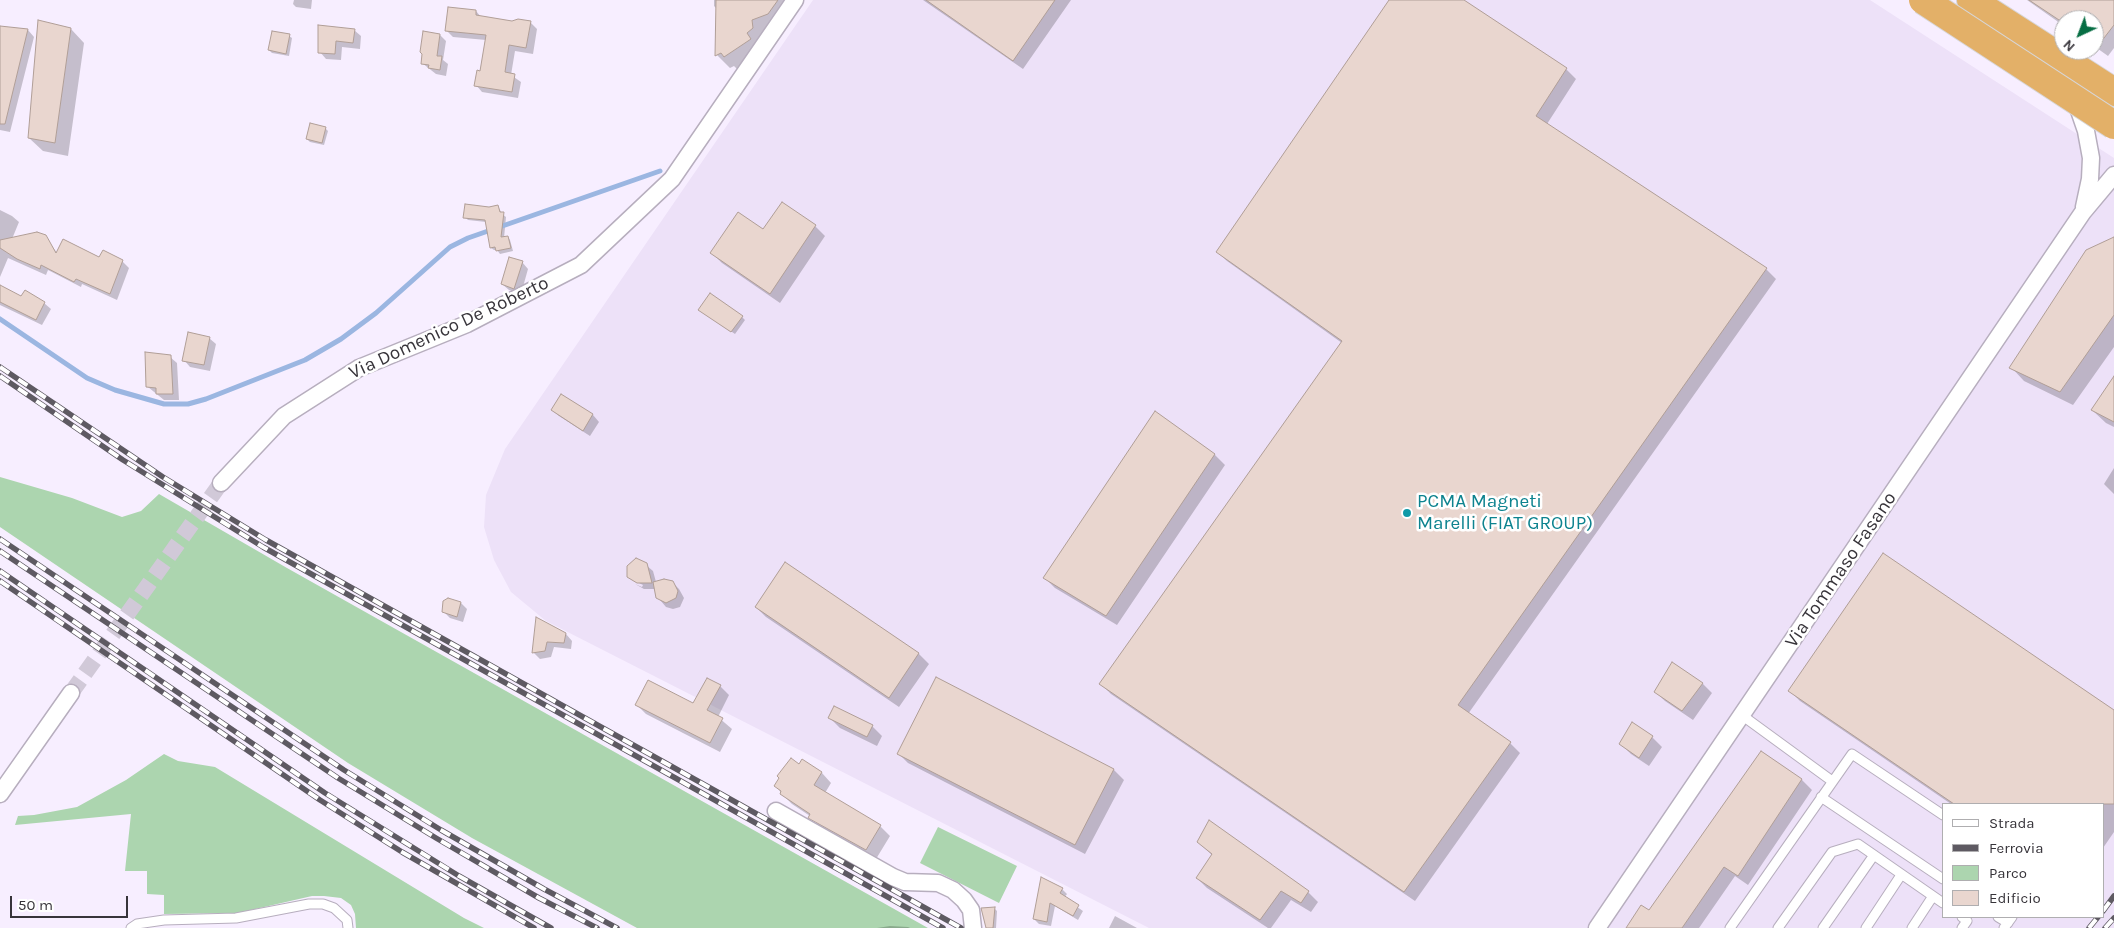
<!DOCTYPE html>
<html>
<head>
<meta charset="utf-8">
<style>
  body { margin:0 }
  #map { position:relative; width:2114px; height:928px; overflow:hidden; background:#f7eeff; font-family:Karla,sans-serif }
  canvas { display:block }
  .legend { position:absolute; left:1942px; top:803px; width:162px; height:115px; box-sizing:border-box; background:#fff; border:1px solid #afaeb0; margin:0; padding:6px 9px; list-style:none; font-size:15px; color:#37343a }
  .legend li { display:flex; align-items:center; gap:10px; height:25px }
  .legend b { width:25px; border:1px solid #afaeb0 }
  .north { position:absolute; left:2054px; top:10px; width:50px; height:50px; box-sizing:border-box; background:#fff; border:1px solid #afaeb0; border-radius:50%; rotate:223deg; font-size:14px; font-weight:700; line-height:20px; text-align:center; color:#37343a }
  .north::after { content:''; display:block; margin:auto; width:18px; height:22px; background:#076e44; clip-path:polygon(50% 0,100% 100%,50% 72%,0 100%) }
  .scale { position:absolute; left:10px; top:896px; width:118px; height:22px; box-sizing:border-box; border:2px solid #37343a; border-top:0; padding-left:6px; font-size:15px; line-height:18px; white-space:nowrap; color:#37343a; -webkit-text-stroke:4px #fff; paint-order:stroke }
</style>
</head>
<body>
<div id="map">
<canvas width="2114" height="928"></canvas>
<ul class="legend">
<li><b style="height:6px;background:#fff"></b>Strada</li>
<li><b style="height:6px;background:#5e5a62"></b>Ferrovia</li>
<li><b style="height:14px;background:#acd5af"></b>Parco</li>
<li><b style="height:14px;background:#e9d6cf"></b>Edificio</li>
</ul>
<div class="north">N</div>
<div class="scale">50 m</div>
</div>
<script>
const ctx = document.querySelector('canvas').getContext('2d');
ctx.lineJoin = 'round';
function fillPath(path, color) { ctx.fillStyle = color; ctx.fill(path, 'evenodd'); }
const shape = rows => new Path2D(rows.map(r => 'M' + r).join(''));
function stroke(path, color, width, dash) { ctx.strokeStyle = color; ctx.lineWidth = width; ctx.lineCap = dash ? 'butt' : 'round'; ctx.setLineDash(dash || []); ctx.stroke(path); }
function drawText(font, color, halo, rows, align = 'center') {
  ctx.font = font + ' Karla,sans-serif'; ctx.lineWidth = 5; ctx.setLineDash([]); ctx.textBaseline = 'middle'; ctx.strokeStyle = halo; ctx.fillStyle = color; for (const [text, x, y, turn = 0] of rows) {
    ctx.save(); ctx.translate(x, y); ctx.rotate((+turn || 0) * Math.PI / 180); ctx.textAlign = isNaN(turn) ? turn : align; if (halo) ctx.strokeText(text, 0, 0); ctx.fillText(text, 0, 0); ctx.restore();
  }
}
fillPath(shape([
  [813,0,1870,0,2114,158,2114,928,1149,928,546,621,511,592,494,560,484,527,486,495,505,449],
  [1943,804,2103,804,2103,917,1943,917]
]), '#ede1f8');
fillPath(shape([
  [0,477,72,498,122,517,141,511,159,494,287,568,928,928,637,928,472,838,348,763,0,527],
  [164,754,178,761,215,767,464,918,484,928,356,928,355,914,351,905,341,898,324,896,312,896,238,913,164,914,164,895,147,894,147,871,125,871,131,814,15,825,18,816,34,815,77,807,126,780],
  [938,827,1017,866,999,903,920,863]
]), '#acd5af');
fillPath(shape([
  [294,0,312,0,311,9,296,7,293,4],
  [714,0,787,0,738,70,734,66,730,68,717,55,717,9,714,6],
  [923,0,1071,0,1023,69],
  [1391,0,1462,0,1566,69,1576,79,1547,124,1766,269,1776,279,1468,714,1510,743,1520,753,1415,901,1111,694,1101,684,1342,343,1227,261,1217,251],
  [2027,0,2114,0,2114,48,2108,56,2094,46,2094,20,2064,20,2064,26],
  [476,11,481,17,512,22,530,22,537,29,533,54,515,51,511,75,521,82,518,98,482,92,476,85,481,72,486,40,453,37,446,30],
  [0,27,28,30,34,37,10,132,0,130],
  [319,27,354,30,361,36,360,49,342,47,341,60,326,59,320,52],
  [71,29,84,43,68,156,43,151,29,138],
  [440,35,446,41,443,60,448,64,446,76,436,74,422,63],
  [289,36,292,38,289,56,272,53,269,50],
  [325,128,328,131,324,145,310,142,307,139],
  [498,206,502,214,506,217,504,238,508,237,510,240,513,251,500,254,497,250,494,250,491,248,486,222,468,220,465,217],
  [0,210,12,216,19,222,12,239,45,236,57,253,122,261,129,268,117,300,82,284,81,287,48,270,46,275,8,258,0,277],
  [815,226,825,236,780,303,722,263,712,253,764,231],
  [2114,238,2114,347,2073,405,2024,381,2011,367],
  [522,262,528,269,521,294,509,290,502,284],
  [0,287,22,297,44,303,51,309,42,325,0,305],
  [703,312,742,317,745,320,735,334],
  [209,338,216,344,210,371,190,367,184,360],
  [170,357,177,363,179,400,164,400,148,387],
  [2114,378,2114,427,2106,423,2092,410],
  [562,395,593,415,599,422,590,436,559,416,552,410],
  [1155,413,1215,455,1225,465,1117,625,1055,588,1045,578],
  [2114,468,2114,494,2104,484],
  [640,560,653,571,656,582,672,582,679,589,684,598,680,607,673,609,666,607,655,594,655,589,644,589,635,584,642,587,643,585,631,579,627,573,630,563],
  [786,564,919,654,929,664,899,707,766,617,756,607],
  [461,603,467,609,463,622,450,618,443,611],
  [537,619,566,634,572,641,571,649,554,647,551,657,540,659,533,652],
  [937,679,1114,770,1124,780,1085,854,908,763,898,753],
  [1703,684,1712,693,1693,720,1665,701,1655,691],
  [720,686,729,695,718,717,732,729,720,752,646,714,636,704,694,705],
  [1790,691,2114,712,2114,832,2103,848,2103,804,1951,804,1800,701],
  [835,708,872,726,882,736,877,746,840,728,830,718],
  [1652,737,1662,747,1649,766,1631,754,1621,744],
  [1762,752,1802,780,1812,790,1748,885,1735,876,1699,928,1627,928,1649,912],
  [800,765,822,773,831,783,825,793,880,826,890,836,876,859,820,827,810,816,792,804,782,794,776,786],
  [1198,842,1308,892,1318,902,1311,912,1291,900,1271,928,1268,928,1207,888,1197,878,1212,855],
  [1062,889,1067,894,1064,898,1083,911,1078,920,1055,906,1051,926,1039,924,1034,919],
  [994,908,997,911,996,928,988,928],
  [1115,916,1137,928,1109,928],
  [890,926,908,927,910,928,877,928]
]), '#0003');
stroke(shape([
  [0,319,87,378,115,390,164,404,188,404,206,399,305,360,341,339,376,313,450,247,468,238,660,171]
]), '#9bb6e1', 5);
const building = shape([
  [716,0,778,0,768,14,752,20,753,28,747,33,751,39,724,57,721,53,715,56,716,0],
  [926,0,1055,0,1013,61,926,0],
  [1389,0,1464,0,1567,68,1536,116,1767,268,1458,705,1511,742,1404,892,1099,684,1342,341,1216,252,1389,0],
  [2029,0,2114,0,2114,25,2094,51,2094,20,2059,20,2029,0],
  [448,7,476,10,476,15,512,21,518,19,531,21,526,48,509,45,505,72,515,74,512,92,474,86,477,70,480,71,486,35,445,31,448,7],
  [38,20,71,28,55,143,28,138,38,20],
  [318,25,355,29,353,43,336,41,335,54,318,53,318,25],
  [0,26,28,29,5,124,0,124,0,26],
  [272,31,290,34,286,54,268,50,272,31],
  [423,31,440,34,437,56,442,56,440,70,428,68,429,65,421,64,422,54,420,52,423,31],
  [310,123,326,127,322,143,306,139,310,123],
  [782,202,816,225,770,294,710,253,738,212,763,229,782,202],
  [465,204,489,207,498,205,500,212,504,212,501,237,508,236,511,248,496,251,495,247,490,248,485,220,463,218,465,204],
  [37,232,46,235,56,253,63,239,99,257,103,250,123,260,110,294,76,279,74,282,41,265,40,269,17,259,0,248,0,240,37,232],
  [2114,237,2114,315,2060,392,2009,368,2086,250,2114,237],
  [509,257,523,261,514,289,501,284,509,257],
  [0,285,21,296,25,290,45,302,36,320,0,302,0,285],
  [710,293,743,316,731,332,698,310,710,293],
  [188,332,210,337,204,365,182,361,188,332],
  [145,352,171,355,173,394,156,394,156,388,146,387,145,352],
  [2114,376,2114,422,2091,410,2114,376],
  [561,394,593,414,583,431,551,410,561,394],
  [1155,411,1215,454,1106,616,1043,578,1155,411],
  [1883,553,2114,710,2114,804,1954,804,1788,691,1883,553],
  [636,558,647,563,652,583,637,583,627,577,627,566,636,558],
  [785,562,919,653,889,698,755,607,785,562],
  [664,579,673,581,678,591,676,598,666,603,656,598,653,582,664,579],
  [448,598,461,602,457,617,442,612,443,601,448,598],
  [536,617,566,633,564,643,547,642,545,651,532,653,536,617],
  [1672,662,1703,683,1682,711,1654,692,1672,662],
  [936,677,1114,769,1075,845,897,754,936,677],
  [707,678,721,685,707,710,723,718,710,743,635,705,648,680,693,703,707,678],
  [834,706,873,725,867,737,828,718,834,706],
  [1632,722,1653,736,1639,758,1619,744,1632,722],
  [1761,751,1802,779,1738,876,1724,867,1682,928,1626,928,1641,905,1649,910,1761,751],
  [791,758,799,764,802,759,822,772,814,785,881,825,866,850,808,818,810,814,780,794,781,791,774,786,779,778,777,776,791,758],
  [1209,820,1309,891,1301,903,1281,891,1260,920,1196,878,1212,854,1197,842,1209,820],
  [1041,877,1063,888,1060,893,1079,905,1073,916,1050,903,1047,922,1033,919,1041,877],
  [995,907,993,928,986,928,981,908,995,907]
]);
fillPath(building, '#e9d6cf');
stroke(building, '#b09e97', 1);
stroke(shape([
  [71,693,221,483]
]), '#d1c9d8', 16, [16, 8]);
const service = shape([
  [1743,716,1832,781],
  [1821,797,1943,879],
  [1962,917,1967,921,1962,928],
  [1998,917,2008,923],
  [131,928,137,924,164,920,236,918,309,904,323,904,334,908,347,920,348,928],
  [1730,928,1852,754,1943,815],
  [1778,928,1832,852,1858,844,1943,903],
  [1823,928,1874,855],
  [1866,928,1901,875],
  [1912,928,1933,896],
  [2004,928,2012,917]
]);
const minor = shape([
  [2075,99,2086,131,2091,158,2090,179,2084,207],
  [221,483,284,416,359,368,467,324,581,265,672,179,795,0],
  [0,794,71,693],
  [776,811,893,877,905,882,938,883,953,890,964,900,971,910,973,928],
  [1597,928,2083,212,2114,175]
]);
const trunk = shape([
  [1971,0,2114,92]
]);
stroke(service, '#b7aebe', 11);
stroke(minor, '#b7aebe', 19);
stroke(trunk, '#d7d6d8', 30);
stroke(service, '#fff', 9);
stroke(minor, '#fff', 16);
stroke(trunk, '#e3b068', 28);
const rail = shape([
  [0,367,163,477,266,540,961,928],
  [0,376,123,460,263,547,943,928],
  [0,539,344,770,441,830,544,889,617,928],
  [0,551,338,778,436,838,539,898,597,928],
  [0,571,325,793,459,876,551,928],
  [0,581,320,800,402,852,534,928],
  [2103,911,2114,896],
  [2089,928,2098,917],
  [2105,928,2114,918]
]);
stroke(rail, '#5e5a62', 5.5);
stroke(rail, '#fff', 4, [11]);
const trunkBridge = shape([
  [1923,0,2114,125]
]);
stroke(trunkBridge, '#d7d6d8', 30, []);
stroke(trunkBridge, '#e3b068', 28);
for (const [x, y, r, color] of [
  [1407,513,5,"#0f9aa8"]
]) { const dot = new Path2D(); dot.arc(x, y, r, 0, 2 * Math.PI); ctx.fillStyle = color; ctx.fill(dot); stroke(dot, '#fff', 2); }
drawText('19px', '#37343a', '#fff', [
  ["Via Domenico De Roberto",449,328,-25],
  ["Via Tommaso Fasano",1841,570,-56]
]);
drawText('19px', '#0d838f', '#fff', [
  ["PCMA Magneti",1417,502],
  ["Marelli (FIAT GROUP)",1417,524]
], 'left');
</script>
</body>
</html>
